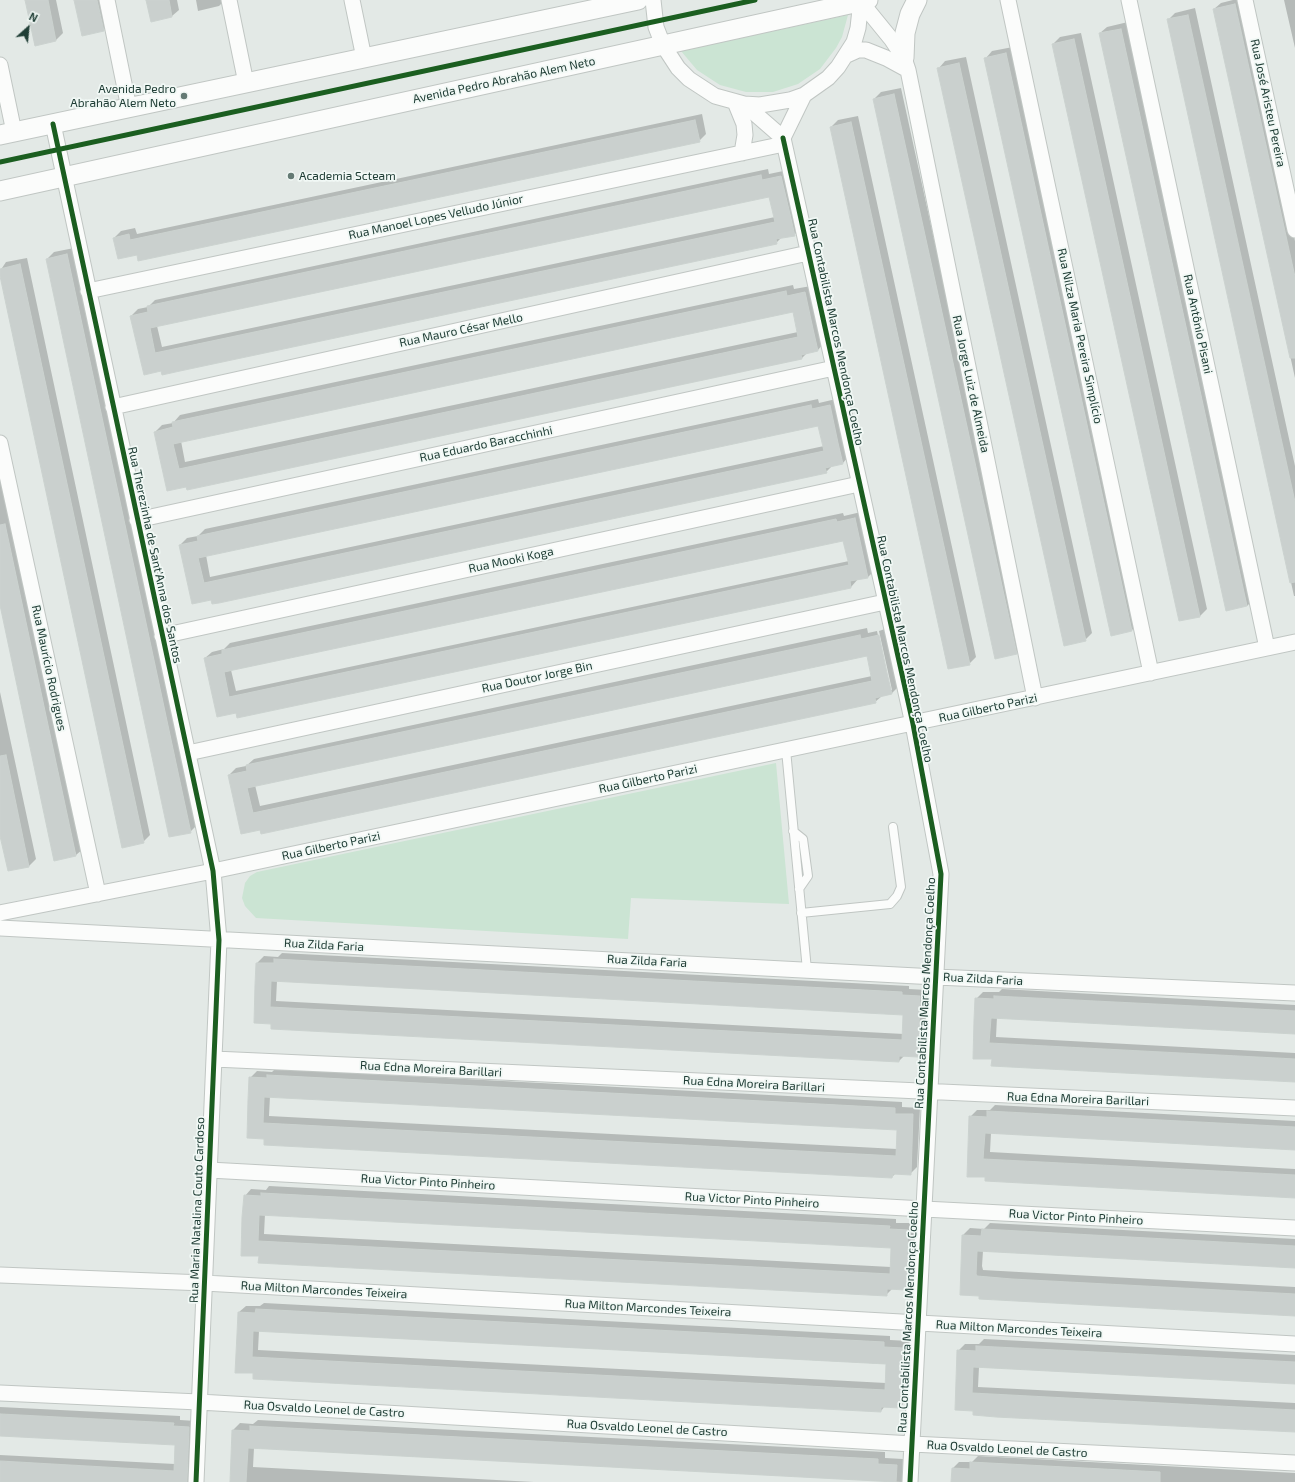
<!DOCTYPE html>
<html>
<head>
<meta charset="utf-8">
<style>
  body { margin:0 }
  #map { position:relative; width:1295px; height:1482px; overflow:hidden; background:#e3e9e6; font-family:"Exo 2",sans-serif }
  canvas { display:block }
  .north { position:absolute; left:8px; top:8px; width:40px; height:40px; -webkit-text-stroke:3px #f1f8f5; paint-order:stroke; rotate:27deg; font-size:11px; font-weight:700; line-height:16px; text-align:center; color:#203e36 }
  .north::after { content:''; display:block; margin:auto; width:14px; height:18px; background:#203e36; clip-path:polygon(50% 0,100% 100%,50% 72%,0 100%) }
</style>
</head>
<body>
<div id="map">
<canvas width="1295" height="1482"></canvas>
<div class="north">N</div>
</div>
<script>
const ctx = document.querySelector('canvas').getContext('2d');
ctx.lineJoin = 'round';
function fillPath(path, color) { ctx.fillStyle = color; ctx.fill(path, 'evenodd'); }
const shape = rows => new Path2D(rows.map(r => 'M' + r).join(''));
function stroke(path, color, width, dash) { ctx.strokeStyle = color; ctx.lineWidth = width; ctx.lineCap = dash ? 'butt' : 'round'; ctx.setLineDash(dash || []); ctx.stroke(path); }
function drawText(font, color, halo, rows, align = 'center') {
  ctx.font = font + ' "Exo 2",sans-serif'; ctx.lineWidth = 3.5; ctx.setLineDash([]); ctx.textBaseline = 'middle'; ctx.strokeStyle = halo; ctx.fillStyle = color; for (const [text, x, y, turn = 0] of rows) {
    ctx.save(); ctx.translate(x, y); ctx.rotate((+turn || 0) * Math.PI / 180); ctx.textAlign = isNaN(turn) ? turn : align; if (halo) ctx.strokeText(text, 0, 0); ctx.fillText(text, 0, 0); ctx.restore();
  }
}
fillPath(shape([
  [848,15,842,37,836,48,820,69,798,84,773,92,746,92,720,85,697,70,681,51],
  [776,763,789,904,631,898,628,939,256,918,245,906,242,898,245,883,250,876,257,872]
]), '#cbe4d3');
fillPath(shape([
  [26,0,56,0,63,33,56,40,35,45],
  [75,0,105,0,110,23,103,30],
  [147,0,177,0,179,10,172,16,151,21],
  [196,0,225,0,219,6,198,11],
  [1233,0,1242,0,1295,241,1295,378,1214,9,1221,3],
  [1284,0,1295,0,1295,48],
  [1195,8,1295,466,1295,596,1294,596,1168,20,1175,13],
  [1128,22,1254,599,1247,606,1100,33,1107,27],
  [1081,33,1207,609,1200,616,1180,620,1053,44,1060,37],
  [1013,47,1139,623,1132,630,1112,634,986,58,992,51],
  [966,57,1092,633,1085,640,939,68,945,61],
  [901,88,1023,647,1016,653,874,99,881,92],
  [702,114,706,134,699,141,138,254,114,238,121,231,135,228,137,234],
  [858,116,976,657,969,664,949,668,831,127,838,120],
  [768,169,769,174,788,170,801,228,794,235,782,237,776,243,163,373,131,316,138,309,148,307,155,300],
  [770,196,775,217,162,347,157,326],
  [74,248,197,825,190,832,47,259,54,252],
  [27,258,150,835,143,842,0,271,6,262],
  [793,285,794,289,811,286,824,343,818,350,807,353,801,359,188,489,155,432,162,425,173,423,180,415],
  [794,311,798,332,185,462,181,441],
  [818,399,819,403,836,399,849,456,843,463,833,465,826,472,212,599,180,545,187,538,198,536,205,529],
  [819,425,824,446,210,577,206,555],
  [0,461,83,849,76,855,0,601],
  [861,512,875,570,868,577,858,579,851,587,238,717,236,712,205,658,212,652,224,649,230,643,843,513,844,516],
  [844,539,849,561,236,691,231,670],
  [867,628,868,633,877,631,890,690,892,690,879,631,885,629,898,687,891,694,882,696,875,702,262,833,229,775,236,768,246,766,254,759],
  [868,655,872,676,260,806,255,785],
  [0,692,36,859,29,866,0,831],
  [282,953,909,986,909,989,927,990,924,1049,917,1056,905,1055,899,1061,255,1022,257,963,264,956,278,957],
  [277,981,904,1014,904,1034,276,1001],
  [1002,989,1295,1005,1295,1033,997,1017,996,1037,1295,1053,1295,1081,993,1058,976,999,983,992,999,992],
  [275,1069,902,1102,902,1107,920,1108,917,1167,910,1174,896,1173,892,1177,265,1144,250,1078,257,1071,272,1072],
  [270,1096,898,1129,897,1149,269,1116],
  [995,1105,1295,1121,1295,1149,991,1133,990,1152,1295,1169,1295,1197,986,1177,970,1117,977,1110,990,1110],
  [269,1186,896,1219,896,1223,915,1223,912,1282,905,1289,892,1289,886,1295,260,1256,245,1196,251,1189,266,1190],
  [265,1214,892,1247,891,1267,264,1234],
  [990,1223,1295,1239,1295,1267,983,1251,982,1266,983,1270,1019,1272,1295,1287,1295,1315,961,1294,963,1235,970,1228,984,1229],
  [264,1303,890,1336,890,1340,909,1341,907,1400,900,1407,885,1406,881,1411,254,1372,239,1312,246,1306,260,1306],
  [259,1331,887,1364,886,1383,258,1350],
  [984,1339,1295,1355,1295,1383,979,1367,978,1387,1295,1403,1295,1431,974,1410,958,1351,965,1344,979,1344],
  [0,1407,180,1416,180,1420,196,1421,193,1482,0,1482,0,1455,175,1464,176,1444,0,1435],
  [258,1420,885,1452,885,1458,903,1459,902,1482,254,1448,253,1467,534,1482,231,1482,233,1430,240,1423,253,1424],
  [978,1456,1295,1473,1295,1482,952,1482,953,1468,959,1462,972,1462]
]), '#0003');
const building = shape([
  [25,0,48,0,56,41,35,46,25,0],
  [74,0,97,0,104,31,82,36,74,0],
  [146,0,169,0,172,17,151,22,146,0],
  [1235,4,1295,277,1295,358,1290,358,1213,9,1235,4],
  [1188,15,1295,502,1295,582,1290,583,1167,19,1188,15],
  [1121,29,1247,606,1226,611,1099,33,1121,29],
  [1074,39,1200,617,1179,621,1052,44,1074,39],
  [1006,53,1132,631,1111,636,984,58,1006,53],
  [959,63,1086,641,1064,646,937,68,959,63],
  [894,94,1017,654,995,659,873,99,894,94],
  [695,120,700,142,138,261,137,255,118,259,113,238,129,234,130,240,695,120],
  [851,122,970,665,948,669,830,127,851,122],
  [761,175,762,180,781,176,790,214,795,236,776,239,777,244,180,371,162,375,161,371,144,375,130,316,148,312,147,306,761,175],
  [769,197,775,222,155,353,150,328,769,197],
  [67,254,191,833,169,837,46,259,67,254],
  [20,264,144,843,122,848,0,276,0,269,20,264],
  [786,291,787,296,805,292,813,329,818,351,801,355,802,359,187,490,186,487,167,491,154,432,173,427,172,422,786,291],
  [793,312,798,337,179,469,173,444,793,312],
  [811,405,812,409,830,405,838,443,843,464,825,468,827,473,219,603,212,604,211,600,192,604,179,545,198,541,197,536,811,405],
  [818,426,824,451,204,583,198,558,818,426],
  [855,518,868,578,850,581,851,588,237,718,236,713,217,717,204,658,222,654,222,650,836,519,837,522,855,518],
  [843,541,849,565,229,697,224,672,843,541],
  [5,524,76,856,54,861,0,605,0,525,5,524],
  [860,635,861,639,879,635,887,673,892,694,875,698,876,703,261,834,260,830,241,834,228,775,247,771,246,765,860,635],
  [867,656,872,681,253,813,247,788,867,656],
  [6,755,29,867,8,871,0,836,0,756,6,755],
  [274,959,902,992,902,995,920,996,918,1057,899,1056,899,1062,271,1029,271,1024,254,1023,255,985,256,963,274,963,274,959],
  [271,981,903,1015,902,1040,270,1007,271,981],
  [994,996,1295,1011,1295,1034,991,1018,989,1043,1295,1059,1295,1082,991,1066,992,1059,973,1059,974,1020,975,998,994,999,994,996],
  [267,1075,895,1108,895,1114,913,1114,911,1175,893,1174,892,1178,264,1145,264,1139,247,1138,248,1100,249,1077,267,1078,267,1075],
  [264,1097,897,1130,896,1156,263,1123,264,1097],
  [987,1111,1295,1127,1295,1150,985,1133,983,1159,1295,1175,1295,1198,985,1181,985,1177,967,1177,969,1116,987,1117,987,1111],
  [261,1193,890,1226,889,1229,908,1230,906,1290,887,1289,887,1296,258,1263,259,1256,241,1256,242,1217,244,1195,261,1196,261,1193],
  [259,1215,891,1248,890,1274,258,1241,259,1215],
  [982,1229,1295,1246,1295,1268,977,1251,976,1274,977,1276,1012,1279,1295,1294,1295,1316,979,1299,979,1296,960,1295,962,1235,981,1236,982,1229],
  [256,1309,884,1342,884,1347,903,1348,900,1408,881,1407,881,1412,253,1379,253,1373,235,1373,237,1334,238,1312,255,1313,256,1309],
  [253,1331,886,1364,885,1390,252,1357,253,1331],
  [976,1346,1295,1362,1295,1384,973,1367,972,1393,1295,1410,1295,1432,996,1417,973,1415,973,1411,955,1410,957,1350,976,1351,976,1346],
  [0,1414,174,1423,173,1426,189,1427,187,1482,0,1482,0,1461,174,1471,175,1445,0,1436,0,1414],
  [250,1426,878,1459,878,1464,897,1465,896,1482,248,1448,246,1482,230,1482,232,1430,250,1431,250,1426],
  [970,1462,1160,1472,1160,1482,951,1482,952,1468,970,1469,970,1462]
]);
fillPath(building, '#cad0ce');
stroke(building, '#cbd2cf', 1);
const service = shape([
  [786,750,807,970],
  [793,831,803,839,808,876,799,889],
  [801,913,890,904,897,896,901,887,893,827]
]);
const minor = shape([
  [107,0,129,108],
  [229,0,246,83],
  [352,0,364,58],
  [653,0,656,27,663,45,678,68,689,79,715,96,744,104,760,105,790,100,804,95,828,78,838,67,854,42,858,28,861,0],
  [1008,0,1151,673],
  [1129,0,1267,648],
  [1245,0,1295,230],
  [861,2,892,40,904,58,908,70,1035,698],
  [847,55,858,50,866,50,886,58,908,70],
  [0,65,14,132],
  [735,102,744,124,745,135,742,153],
  [744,104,783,138],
  [53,124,213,871,219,940,196,1482],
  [783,138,913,724,941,874,910,1482],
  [783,138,804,95],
  [88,291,784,144],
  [113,407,808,253],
  [0,443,98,894],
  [137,520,834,368],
  [162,636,859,484],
  [188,753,885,602],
  [0,913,213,871,1295,642],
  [0,928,936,977,1295,993],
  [214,1059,1295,1108],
  [209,1170,924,1209,1295,1228],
  [0,1275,204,1283,1295,1344],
  [0,1393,199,1402,912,1444,1295,1463]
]);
const tertiary = shape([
  [904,58,905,33,910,14,917,0],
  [0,135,638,0],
  [0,191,868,0]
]);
stroke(service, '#c0c6c3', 10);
stroke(minor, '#c0c6c3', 17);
stroke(tertiary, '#c0c6c3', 21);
stroke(service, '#fbfcfb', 8);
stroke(minor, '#fbfcfb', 15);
stroke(tertiary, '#fbfcfb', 19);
stroke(shape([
  [53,124,213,871,219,940,196,1482],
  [783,138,913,724,941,874,910,1482],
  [0,162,755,0]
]), '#1b5e20', 5);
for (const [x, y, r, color] of [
  [184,96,4,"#647a74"],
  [291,176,4,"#647a74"]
]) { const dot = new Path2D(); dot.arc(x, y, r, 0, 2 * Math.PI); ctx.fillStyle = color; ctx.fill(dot); stroke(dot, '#f1f8f5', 1.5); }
drawText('12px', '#203e36', '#f1f8f5', [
  ["Avenida Pedro Abrahão Alem Neto",504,80,-12],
  ["Rua José Aristeu Pereira",1268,103,78],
  ["Rua Manoel Lopes Velludo Júnior",436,217,-12],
  ["Rua Antônio Pisani",1198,324,78],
  ["Rua Mauro César Mello",461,330,-12],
  ["Rua Contabilista Marcos Mendonça Coelho",836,332,78],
  ["Rua Nilza Maria Pereira Simplício",1080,336,78],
  ["Rua Jorge Luiz de Almeida",971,384,78],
  ["Rua Eduardo Baracchinhi",486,444,-12],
  ["Rua Therezinha de Sant'Anna dos Santos",155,555,78],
  ["Rua Mooki Koga",511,560,-12],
  ["Rua Contabilista Marcos Mendonça Coelho",905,649,78],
  ["Rua Maurício Rodrigues",49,668,78],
  ["Rua Doutor Jorge Bin",537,677,-12],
  ["Rua Gilberto Parizi",988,708,-12],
  ["Rua Gilberto Parizi",648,779,-12],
  ["Rua Gilberto Parizi",331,846,-12],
  ["Rua Zilda Faria",324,945,3],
  ["Rua Zilda Faria",647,961,3],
  ["Rua Zilda Faria",983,979,3],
  ["Rua Contabilista Marcos Mendonça Coelho",925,993,-87],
  ["Rua Edna Moreira Barillari",431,1069,3],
  ["Rua Edna Moreira Barillari",754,1084,3],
  ["Rua Edna Moreira Barillari",1078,1099,2],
  ["Rua Victor Pinto Pinheiro",428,1182,3],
  ["Rua Victor Pinto Pinheiro",752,1200,3],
  ["Rua Maria Natalina Couto Cardoso",197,1210,-88],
  ["Rua Victor Pinto Pinheiro",1076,1217,3],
  ["Rua Milton Marcondes Teixeira",324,1290,3],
  ["Rua Milton Marcondes Teixeira",648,1308,3],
  ["Rua Contabilista Marcos Mendonça Coelho",908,1317,-87],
  ["Rua Milton Marcondes Teixeira",1019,1329,3],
  ["Rua Osvaldo Leonel de Castro",324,1409,3],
  ["Rua Osvaldo Leonel de Castro",647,1428,3],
  ["Rua Osvaldo Leonel de Castro",1007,1449,3]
]);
drawText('12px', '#203e36', '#f1f8f5', [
  ["Avenida Pedro",176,89],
  ["Abrahão Alem Neto",176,103],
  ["Academia Scteam",299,176,"left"]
], 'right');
</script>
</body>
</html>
